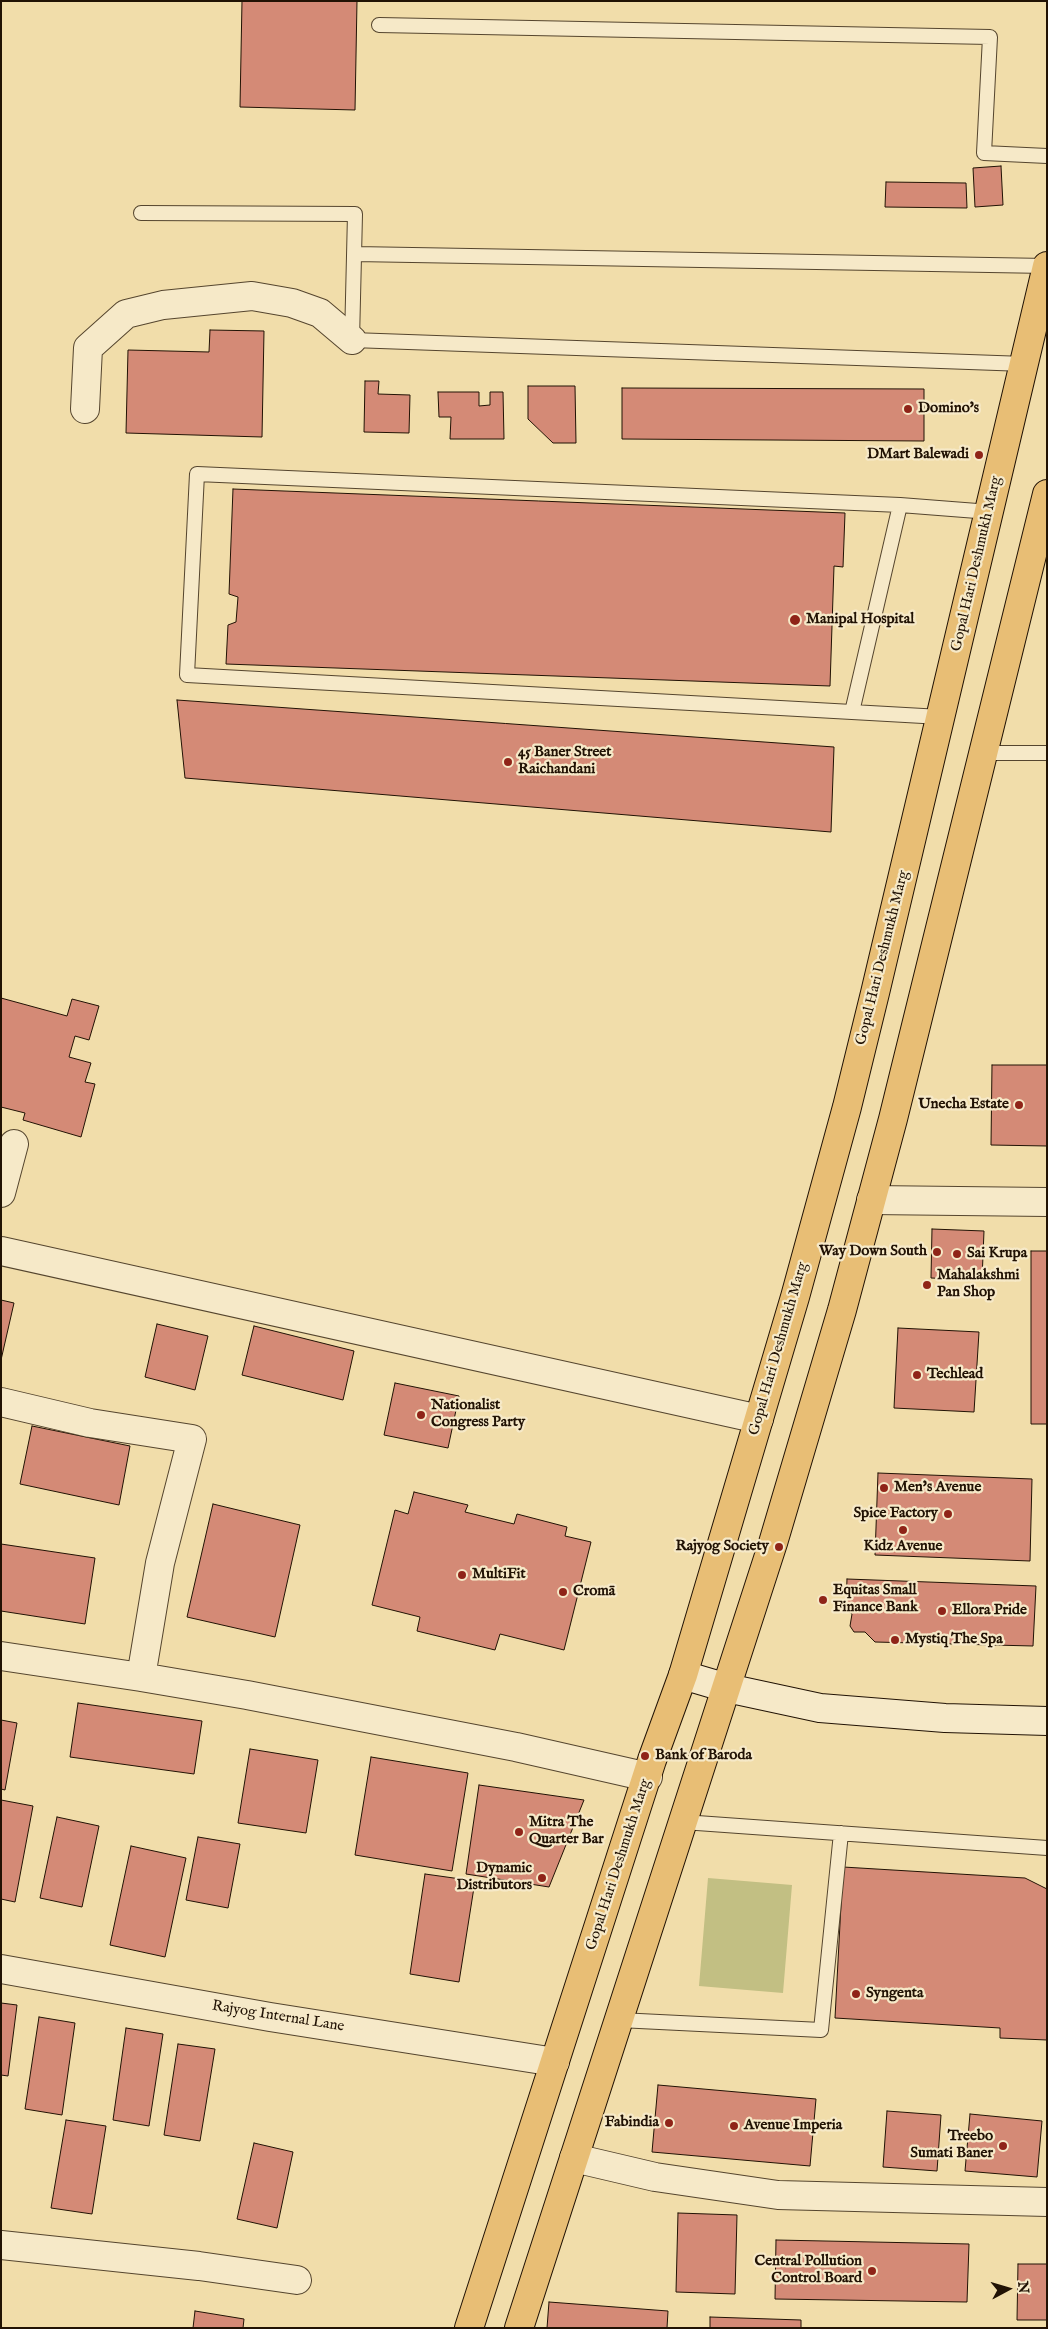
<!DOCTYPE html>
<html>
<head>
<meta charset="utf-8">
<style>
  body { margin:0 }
  #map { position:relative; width:1048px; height:2329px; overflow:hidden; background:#f1ddaa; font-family:"IM FELL English",serif }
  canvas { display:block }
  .frame { position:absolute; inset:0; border:2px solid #211204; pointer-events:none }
  .north { position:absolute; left:983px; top:2264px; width:50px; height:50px; -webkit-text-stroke:4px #f6e9c8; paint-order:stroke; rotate:84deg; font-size:14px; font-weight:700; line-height:20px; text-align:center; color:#211204 }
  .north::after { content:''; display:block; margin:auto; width:18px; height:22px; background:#211204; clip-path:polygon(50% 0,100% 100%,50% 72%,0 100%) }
</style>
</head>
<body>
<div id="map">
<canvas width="1048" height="2329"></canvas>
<div class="frame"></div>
<div class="north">N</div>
</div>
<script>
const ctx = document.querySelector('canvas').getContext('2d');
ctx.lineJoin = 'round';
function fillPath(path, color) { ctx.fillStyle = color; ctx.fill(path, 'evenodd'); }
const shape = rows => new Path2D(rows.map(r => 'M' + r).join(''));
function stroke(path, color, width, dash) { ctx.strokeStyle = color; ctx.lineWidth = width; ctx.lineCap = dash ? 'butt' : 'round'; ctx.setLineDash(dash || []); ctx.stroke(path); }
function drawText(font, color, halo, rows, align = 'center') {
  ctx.font = font + ' "IM FELL English",serif'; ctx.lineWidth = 4.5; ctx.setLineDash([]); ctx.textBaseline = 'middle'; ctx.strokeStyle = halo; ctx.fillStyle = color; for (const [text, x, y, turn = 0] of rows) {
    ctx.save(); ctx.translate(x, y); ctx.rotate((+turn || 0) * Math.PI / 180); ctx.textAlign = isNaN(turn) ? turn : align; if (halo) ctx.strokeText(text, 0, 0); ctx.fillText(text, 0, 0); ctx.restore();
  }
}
fillPath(shape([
  [708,1878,792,1885,783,1993,699,1986]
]), '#c2bf83');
const building = shape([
  [242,1,357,1,355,110,240,107,242,1],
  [1001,166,1003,205,975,207,973,168,1001,166],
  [886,182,966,183,967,208,885,207,886,182],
  [210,330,264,331,262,437,126,433,128,350,209,352,210,330],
  [365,381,379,381,378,394,410,395,409,433,364,432,365,381],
  [528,386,575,386,576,443,553,443,528,419,528,386],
  [622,388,924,389,924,441,622,439,622,388],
  [438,392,479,392,479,406,490,405,490,392,503,392,504,439,450,439,451,417,439,417,438,392],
  [233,489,845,513,843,567,834,566,830,686,226,664,228,625,236,622,238,597,229,594,233,489],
  [177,700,834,747,831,832,185,778,177,700],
  [1,998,67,1016,72,999,99,1006,89,1040,75,1036,69,1057,91,1063,85,1082,95,1084,81,1137,23,1120,25,1113,1,1107,1,998],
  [992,1065,1047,1065,1047,1146,991,1145,992,1065],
  [932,1229,984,1231,982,1280,931,1278,932,1229],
  [1031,1251,1047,1251,1047,1424,1031,1424,1031,1251],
  [1,1300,14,1303,1,1360,1,1300],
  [157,1324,208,1336,195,1390,145,1377,157,1324],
  [254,1326,354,1351,343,1400,242,1375,254,1326],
  [898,1328,979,1332,974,1412,894,1408,898,1328],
  [395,1383,459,1396,448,1448,384,1435,395,1383],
  [32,1426,130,1446,119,1505,20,1484,32,1426],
  [878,1473,1032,1479,1030,1561,875,1555,878,1473],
  [414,1492,468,1505,465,1512,514,1524,517,1514,567,1527,565,1536,591,1542,564,1650,500,1634,495,1650,417,1631,420,1617,372,1605,395,1510,408,1514,414,1492],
  [213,1504,300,1525,275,1637,187,1617,213,1504],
  [1,1544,95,1558,85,1624,1,1611,1,1544],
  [847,1579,1036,1586,1033,1646,875,1642,865,1632,854,1632,850,1626,852,1614,846,1609,847,1579],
  [78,1703,202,1721,194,1774,70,1757,78,1703],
  [1,1720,17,1723,5,1790,1,1789,1,1720],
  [250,1749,318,1760,306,1833,238,1823,250,1749],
  [371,1757,468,1773,452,1871,355,1855,371,1757],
  [479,1785,584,1800,549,1887,466,1874,479,1785],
  [1,1800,33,1806,15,1902,1,1899,1,1800],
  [57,1817,99,1826,82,1907,40,1898,57,1817],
  [198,1837,240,1844,228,1908,186,1900,198,1837],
  [131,1846,186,1858,165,1957,110,1945,131,1846],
  [843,1867,1025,1878,1047,1889,1047,2040,1000,2038,1000,2028,835,2018,843,1867],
  [425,1874,475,1881,459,1982,410,1974,425,1874],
  [1,2003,17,2005,8,2076,1,2075,1,2003],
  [39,2017,75,2023,62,2115,25,2109,39,2017],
  [126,2028,163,2034,149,2126,113,2120,126,2028],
  [178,2044,215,2049,200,2141,164,2135,178,2044],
  [658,2085,816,2099,810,2166,652,2152,658,2085],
  [887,2111,941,2115,937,2171,883,2167,887,2111],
  [970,2114,1042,2121,1037,2177,965,2171,970,2114],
  [66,2120,106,2126,92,2214,51,2208,66,2120],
  [254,2143,293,2152,277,2228,237,2219,254,2143],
  [678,2213,737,2215,735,2294,676,2292,678,2213],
  [776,2240,969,2244,967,2302,775,2299,776,2240],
  [1018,2264,1047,2264,1047,2320,1017,2320,1018,2264],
  [549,2302,668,2311,667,2328,547,2328,549,2302],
  [195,2311,244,2319,243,2328,193,2328,195,2311],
  [710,2317,801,2320,801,2328,710,2328,710,2317]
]);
fillPath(building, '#d48a76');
stroke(building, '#211204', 1);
const lane = shape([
  [379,25,990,37,984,153,1047,156],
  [141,213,355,214,352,340,1025,364],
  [355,254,1047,266],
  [900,505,990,512],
  [852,712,900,505,197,474,187,675,852,712,941,717],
  [983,753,1047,753],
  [683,1822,1047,1848],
  [619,2020,821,2030,841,1833]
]);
const street = shape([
  [85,409,88,348,126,314,163,305,252,296,292,303,320,313,352,340],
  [1,1193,14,1144],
  [871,1200,1047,1202],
  [1,1251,759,1419],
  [1,1402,90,1423,192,1439,160,1563,141,1677,247,1695,516,1747,648,1777],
  [1,1656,141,1677],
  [1,1969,270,2017,555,2062],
  [574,2158,655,2177,778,2195,1047,2202],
  [1,2245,199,2266,297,2280]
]);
const secondary = shape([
  [683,1675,727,1688,820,1708,945,1718,1047,1721]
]);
const primary = shape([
  [469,2328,652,1760,683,1675,795,1297,847,1107,875,993,1047,266],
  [519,2328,773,1543,842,1310,893,1119,1047,494]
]);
stroke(lane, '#55452e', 16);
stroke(street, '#55452e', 30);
stroke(secondary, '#211204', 30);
stroke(primary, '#211204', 30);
stroke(lane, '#f6e9c8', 14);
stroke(street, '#f6e9c8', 28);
stroke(secondary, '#f6e9c8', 28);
stroke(primary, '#e8be75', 28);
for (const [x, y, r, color] of [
  [908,409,5,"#8f2418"],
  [979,455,5,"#8f2418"],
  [795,620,6,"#8f2418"],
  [508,762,5,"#8f2418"],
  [1019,1105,5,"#8f2418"],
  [937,1252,5,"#8f2418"],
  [957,1254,5,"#8f2418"],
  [927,1285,5,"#8f2418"],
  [917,1375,5,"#8f2418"],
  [421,1415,5,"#8f2418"],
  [884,1488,5,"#8f2418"],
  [948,1514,5,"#8f2418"],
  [903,1530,5,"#8f2418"],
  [779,1547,5,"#8f2418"],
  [462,1575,5,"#8f2418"],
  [563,1592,5,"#8f2418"],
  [823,1600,5,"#8f2418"],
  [942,1611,5,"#8f2418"],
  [895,1640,5,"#8f2418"],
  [645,1756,5,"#8f2418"],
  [519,1832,5,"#8f2418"],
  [542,1878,5,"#8f2418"],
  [856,1994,5,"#8f2418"],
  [669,2123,5,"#8f2418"],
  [734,2126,5,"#8f2418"],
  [1003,2146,5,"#8f2418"],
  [872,2271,5,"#8f2418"]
]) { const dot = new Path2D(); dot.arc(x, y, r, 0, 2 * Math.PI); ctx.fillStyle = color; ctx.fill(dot); stroke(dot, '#f6e9c8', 2); }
drawText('bold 15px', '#211204', '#f6e9c8', [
  ["Domino's",918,409],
  ["DMart Balewadi",969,455,"right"],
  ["Manipal Hospital",806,620],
  ["45 Baner Street",518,753],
  ["Raichandani",518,770],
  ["Unecha Estate",1009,1105,"right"],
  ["Way Down South",927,1252,"right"],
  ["Sai Krupa",967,1254],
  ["Mahalakshmi",937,1276],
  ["Pan Shop",937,1293],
  ["Techlead",927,1375],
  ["Nationalist",431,1406],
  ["Congress Party",431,1423],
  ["Men's Avenue",894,1488],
  ["Spice Factory",938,1514,"right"],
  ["Rajyog Society",769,1547,"right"],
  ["Kidz Avenue",903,1547,"center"],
  ["MultiFit",472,1575],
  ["Equitas Small",833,1591],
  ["Finance Bank",833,1608],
  ["Cromā",573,1592],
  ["Ellora Pride",952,1611],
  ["Mystiq The Spa",905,1640],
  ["Bank of Baroda",655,1756],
  ["Mitra The",529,1823],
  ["Quarter Bar",529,1840],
  ["Dynamic",532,1869,"right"],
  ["Distributors",532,1886,"right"],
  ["Syngenta",866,1994],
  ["Fabindia",659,2123,"right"],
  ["Avenue Imperia",744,2126],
  ["Treebo",993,2137,"right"],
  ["Sumati Baner",993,2154,"right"],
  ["Central Pollution",862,2262,"right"],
  ["Control Board",862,2279,"right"]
], 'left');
drawText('15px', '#211204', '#f6e9c8', [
  ["Gopal Hari Deshmukh Marg",977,564,-77],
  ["Gopal Hari Deshmukh Marg",883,958,-76],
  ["Gopal Hari Deshmukh Marg",779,1349,-74],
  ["Gopal Hari Deshmukh Marg",619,1865,-72],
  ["Rajyog Internal Lane",278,2017,9]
]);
</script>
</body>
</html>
